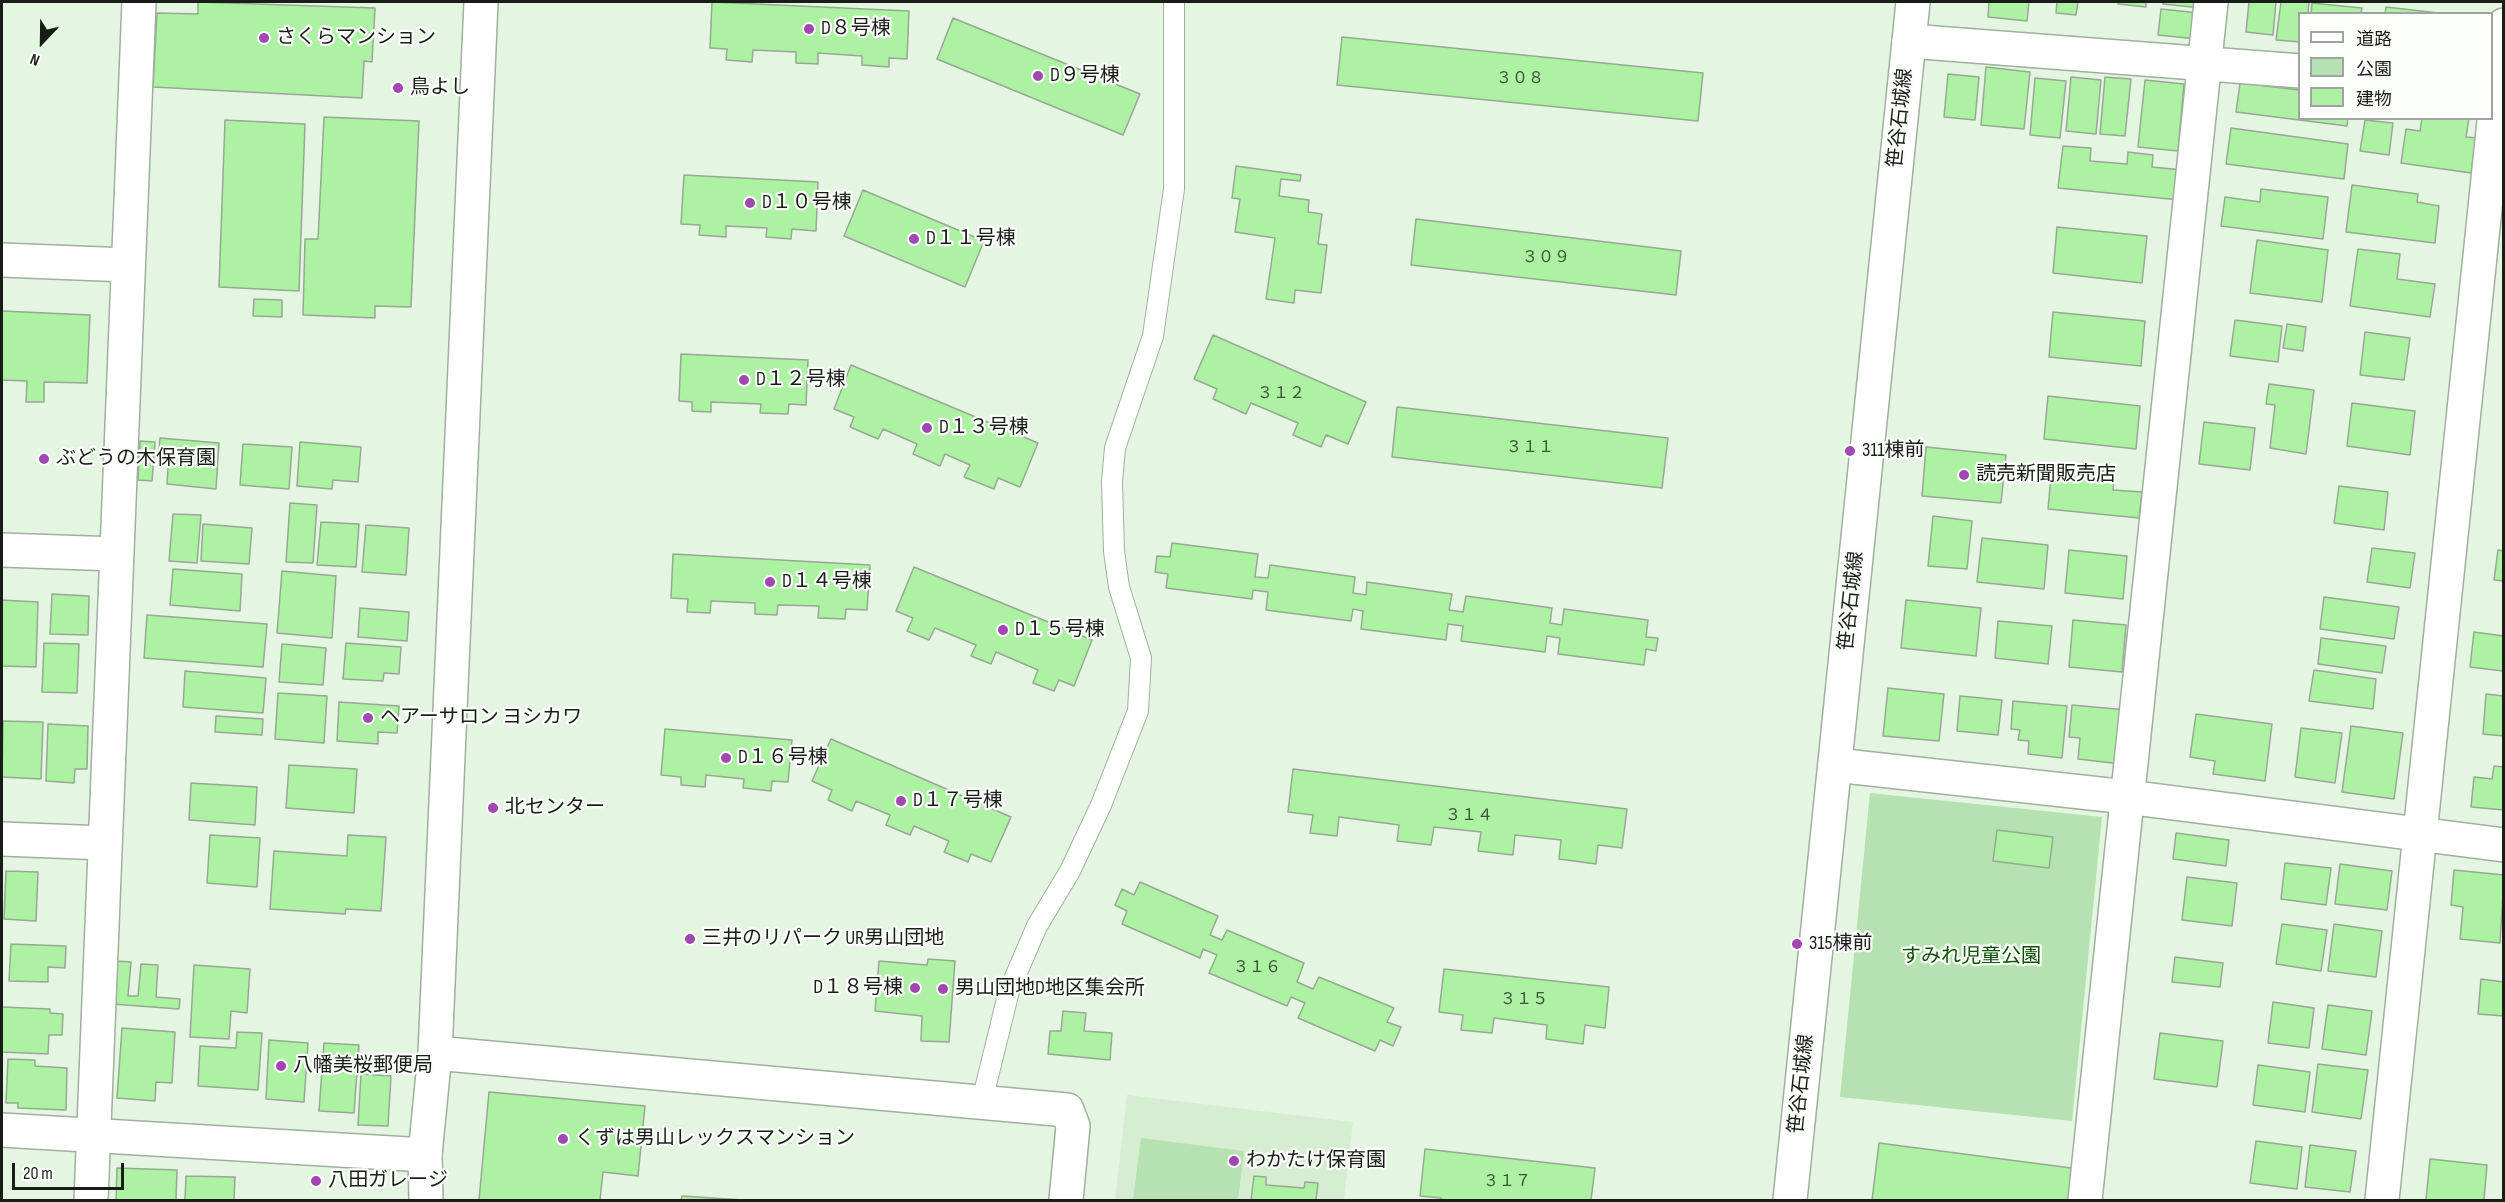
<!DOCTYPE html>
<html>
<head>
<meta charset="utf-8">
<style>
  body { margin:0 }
  #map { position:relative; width:2505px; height:1202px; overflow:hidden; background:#e4f6e1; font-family:"Sofia Sans Condensed","Noto Sans JP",sans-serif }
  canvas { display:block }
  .frame { position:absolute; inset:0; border:3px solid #181e17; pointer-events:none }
  .legend { position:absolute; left:2298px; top:12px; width:195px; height:108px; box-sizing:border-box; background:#fbfefa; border:2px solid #a0a49f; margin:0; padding:8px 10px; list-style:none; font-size:18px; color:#181e17 }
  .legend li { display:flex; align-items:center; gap:12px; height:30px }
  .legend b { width:30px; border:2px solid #a0a49f }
  .north { position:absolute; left:12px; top:12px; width:60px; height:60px; -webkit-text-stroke:4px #fbfefa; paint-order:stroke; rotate:202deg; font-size:16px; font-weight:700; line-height:24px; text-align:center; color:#181e17 }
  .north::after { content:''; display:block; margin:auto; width:21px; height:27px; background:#181e17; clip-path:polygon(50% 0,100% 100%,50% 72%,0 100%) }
  .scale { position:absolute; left:12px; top:1163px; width:112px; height:27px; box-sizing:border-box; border:3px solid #181e17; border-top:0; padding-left:8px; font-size:18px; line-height:21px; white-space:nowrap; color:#181e17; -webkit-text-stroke:4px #fbfefa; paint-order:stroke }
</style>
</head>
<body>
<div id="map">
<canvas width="2505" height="1202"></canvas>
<div class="frame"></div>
<ul class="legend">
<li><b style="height:8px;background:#fff"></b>道路</li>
<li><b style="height:16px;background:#b6e1b0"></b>公園</li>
<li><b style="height:16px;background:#adf1a3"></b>建物</li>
</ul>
<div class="north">N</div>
<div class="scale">20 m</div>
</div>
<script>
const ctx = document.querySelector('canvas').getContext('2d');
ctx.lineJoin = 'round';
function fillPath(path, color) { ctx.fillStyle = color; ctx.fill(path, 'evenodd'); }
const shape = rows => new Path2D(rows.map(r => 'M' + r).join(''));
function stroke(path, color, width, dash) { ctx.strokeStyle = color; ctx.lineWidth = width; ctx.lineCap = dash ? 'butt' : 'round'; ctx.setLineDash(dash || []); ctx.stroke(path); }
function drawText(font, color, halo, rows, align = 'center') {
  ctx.font = font + ' "Sofia Sans Condensed","Noto Sans JP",sans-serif'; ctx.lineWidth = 4.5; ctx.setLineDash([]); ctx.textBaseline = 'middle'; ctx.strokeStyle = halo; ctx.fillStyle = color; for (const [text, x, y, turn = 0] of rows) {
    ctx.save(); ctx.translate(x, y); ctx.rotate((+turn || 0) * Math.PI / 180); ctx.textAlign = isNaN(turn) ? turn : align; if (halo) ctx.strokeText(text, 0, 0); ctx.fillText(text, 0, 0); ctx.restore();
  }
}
fillPath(shape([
  [1127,1095,1353,1122,1344,1200,1115,1200]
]), '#d6edd2');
fillPath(shape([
  [1870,793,2102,817,2072,1121,1840,1097],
  [1141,1138,1244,1151,1238,1200,1133,1200]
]), '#b6e1b0');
const building = shape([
  [198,2,375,8,372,62,364,61,362,98,153,87,157,13,198,14,198,2],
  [712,2,909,11,907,59,889,58,889,67,862,65,862,56,818,53,818,64,796,63,796,52,753,50,752,62,726,60,727,49,710,48,712,2],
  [1989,2,2029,2,2027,21,1988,17,1989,2],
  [2057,2,2078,2,2076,15,2056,13,2057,2],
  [2118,2,2146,2,2146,7,2118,4,2118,2],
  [2163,2,2202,2,2201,8,2163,4,2163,2],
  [2249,2,2276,2,2273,35,2246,32,2249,2],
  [2281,2,2309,2,2308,14,2300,14,2300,42,2276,40,2281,2],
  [2312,3,2362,8,2361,14,2311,14,2312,3],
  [2386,7,2447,14,2385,14,2386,7],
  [2161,9,2199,13,2196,39,2158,35,2161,9],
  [953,18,1140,94,1123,135,937,59,953,18],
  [1342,37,1703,73,1698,121,1337,85,1342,37],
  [1986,67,2030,72,2024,129,1981,125,1986,67],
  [1948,74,1979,77,1975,120,1944,117,1948,74],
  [2071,77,2101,80,2096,134,2066,131,2071,77],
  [2105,77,2131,79,2125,136,2100,134,2105,77],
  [2035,78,2066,81,2060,138,2030,135,2035,78],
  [2145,80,2184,84,2178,151,2138,147,2145,80],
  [2240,83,2300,90,2300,118,2348,118,2347,126,2236,112,2240,83],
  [324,117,419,121,411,307,375,306,375,318,303,315,305,239,318,239,324,117],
  [2422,118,2469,118,2466,137,2476,138,2471,173,2401,163,2406,129,2420,131,2422,118],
  [225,120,305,124,299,291,219,287,225,120],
  [2365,120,2393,123,2389,155,2360,151,2365,120],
  [2231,128,2348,144,2344,179,2226,164,2231,128],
  [2063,146,2091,148,2090,161,2127,164,2128,152,2153,155,2152,167,2183,170,2180,200,2058,188,2063,146],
  [1236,166,1301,175,1300,181,1281,179,1279,196,1309,200,1308,212,1322,214,1318,244,1327,245,1321,293,1295,290,1294,303,1266,299,1275,238,1235,232,1240,199,1232,198,1236,166],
  [684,175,818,182,816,231,792,229,791,239,766,237,767,228,726,226,726,237,699,235,700,225,681,224,684,175],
  [2352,185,2418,194,2417,202,2439,206,2435,243,2346,232,2352,185],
  [2261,189,2328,197,2323,239,2221,226,2225,197,2260,202,2261,189],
  [863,190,984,241,965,287,844,236,863,190],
  [1416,219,1681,251,1676,295,1411,265,1416,219],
  [2057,227,2147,236,2142,283,2053,273,2057,227],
  [2257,240,2328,250,2322,302,2250,293,2257,240],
  [2358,249,2400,254,2397,279,2435,284,2430,317,2350,306,2358,249],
  [254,299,282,300,282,317,253,316,254,299],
  [2,311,90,315,87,383,44,382,44,402,26,402,27,381,2,380,2,311],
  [2053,312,2145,321,2141,366,2049,357,2053,312],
  [2235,320,2282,326,2278,362,2230,356,2235,320],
  [2287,324,2306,327,2303,351,2283,348,2287,324],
  [2365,332,2410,338,2404,380,2360,375,2365,332],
  [1213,335,1366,402,1348,444,1326,435,1321,447,1293,435,1298,423,1251,403,1246,414,1213,399,1217,389,1194,379,1213,335],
  [681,354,808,360,806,405,789,404,788,414,760,413,761,404,711,402,711,412,692,411,692,402,679,401,681,354],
  [851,365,1038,443,1020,487,998,478,994,489,964,477,970,465,945,454,940,466,913,454,917,444,883,429,878,439,850,427,854,417,834,409,851,365],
  [2269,384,2314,390,2306,454,2270,448,2275,405,2266,404,2269,384],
  [2048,396,2140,406,2136,449,2044,439,2048,396],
  [2352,403,2415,411,2410,455,2347,446,2352,403],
  [1397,407,1668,438,1662,488,1392,457,1397,407],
  [2204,422,2255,428,2250,470,2199,464,2204,422],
  [160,438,219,443,216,489,167,484,169,452,159,451,160,438],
  [140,441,155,442,152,481,138,480,140,441],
  [300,442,361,447,358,482,333,480,332,489,297,486,300,442],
  [243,444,292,447,289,489,240,485,243,444],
  [1926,447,2006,455,2001,503,1922,496,1926,447],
  [2052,466,2115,472,2113,490,2142,492,2139,518,2048,509,2052,466],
  [2339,486,2388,492,2384,530,2334,523,2339,486],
  [290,503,317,505,313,563,286,562,290,503],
  [173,514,201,515,197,563,169,561,173,514],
  [1933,516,1972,521,1967,569,1928,566,1933,516],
  [321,522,359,524,356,567,317,565,321,522],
  [203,524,252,528,249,564,201,561,203,524],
  [366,525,409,528,406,575,362,572,366,525],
  [1982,538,2048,545,2044,589,1977,582,1982,538],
  [1172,543,1258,554,1255,577,1268,578,1270,565,1355,577,1353,593,1366,595,1367,582,1452,594,1449,610,1463,612,1466,596,1552,608,1550,623,1562,625,1564,609,1648,620,1646,637,1658,638,1656,651,1646,649,1644,665,1558,654,1560,638,1547,636,1545,652,1461,641,1463,626,1448,624,1446,640,1361,629,1363,611,1353,609,1351,621,1266,610,1268,592,1253,590,1252,599,1166,588,1168,574,1155,572,1157,556,1170,557,1172,543],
  [2372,548,2415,553,2410,588,2367,582,2372,548],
  [2069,550,2127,556,2123,599,2065,593,2069,550],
  [2498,550,2504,551,2504,581,2494,580,2498,550],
  [673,554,870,565,867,610,846,609,845,619,818,618,819,606,778,605,777,615,755,614,755,603,711,601,710,613,687,612,688,599,671,598,673,554],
  [914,567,1092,640,1074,686,1059,680,1054,691,1033,683,1038,670,996,652,991,664,971,656,976,645,935,628,929,640,907,631,913,618,896,611,914,567],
  [173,569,242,574,240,611,170,605,173,569],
  [282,571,336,576,332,638,277,633,282,571],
  [52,594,89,596,88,635,50,634,52,594],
  [2324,597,2399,607,2394,639,2320,629,2324,597],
  [2,600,38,602,36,667,2,666,2,600],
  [1906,600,1981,608,1976,656,1901,648,1906,600],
  [360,608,409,612,407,641,358,637,360,608],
  [147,615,267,624,263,667,144,658,147,615],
  [2073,620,2126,625,2122,672,2069,667,2073,620],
  [1998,621,2052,626,2048,664,1995,658,1998,621],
  [2474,632,2504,636,2503,671,2470,667,2474,632],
  [2321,638,2386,646,2382,673,2318,664,2321,638],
  [44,643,79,644,77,693,42,692,44,643],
  [346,643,401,647,399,674,384,673,383,681,343,679,346,643],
  [282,644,326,648,323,685,279,682,282,644],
  [2314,670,2376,679,2373,709,2309,701,2314,670],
  [185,671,266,678,263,713,183,707,185,671],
  [1888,688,1944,694,1939,741,1883,736,1888,688],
  [278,693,327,696,324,743,275,739,278,693],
  [2486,694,2504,696,2504,736,2483,734,2486,694],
  [1960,696,2002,700,1998,735,1957,731,1960,696],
  [2013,701,2067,706,2062,758,2028,754,2029,741,2018,740,2020,730,2011,729,2013,701],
  [339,702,399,706,397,733,378,732,378,744,337,741,339,702],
  [2072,705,2127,710,2121,764,2078,759,2080,738,2069,737,2072,705],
  [2196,714,2272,724,2265,781,2213,774,2215,761,2190,757,2196,714],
  [216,716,263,719,262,735,215,732,216,716],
  [3,721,43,722,41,779,2,777,3,721],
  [48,724,88,726,87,769,75,769,74,783,46,781,48,724],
  [2351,726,2403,733,2394,799,2342,792,2351,726],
  [2301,728,2342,733,2335,783,2295,777,2301,728],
  [665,729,792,740,788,782,772,781,771,791,743,788,744,779,706,775,705,787,681,785,681,777,661,775,665,729],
  [831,739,1011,817,991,862,971,854,968,862,944,852,949,841,914,826,910,835,886,825,890,815,856,801,852,811,828,800,832,790,812,781,831,739],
  [289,765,357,769,354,813,286,808,289,765],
  [2494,766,2504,767,2504,810,2471,807,2474,777,2492,779,2494,766],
  [1293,769,1627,809,1622,848,1598,845,1596,864,1559,859,1561,840,1515,835,1513,855,1478,851,1481,832,1434,827,1431,845,1397,841,1399,825,1339,817,1337,836,1310,833,1313,815,1288,812,1293,769],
  [191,783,257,787,255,825,189,820,191,783],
  [1997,830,2053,837,2049,868,1993,861,1997,830],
  [2176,833,2229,840,2226,866,2173,859,2176,833],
  [210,835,260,838,257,887,207,883,210,835],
  [348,835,386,837,381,911,346,909,345,914,270,909,274,851,347,856,348,835],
  [2285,863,2331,868,2326,905,2281,899,2285,863],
  [2340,864,2392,871,2387,910,2335,904,2340,864],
  [2454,870,2504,875,2500,943,2460,939,2463,907,2451,905,2454,870],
  [6,871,38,872,36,921,4,919,6,871],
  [2187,877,2237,883,2232,926,2182,920,2187,877],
  [1140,882,1218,916,1210,935,1222,940,1227,930,1304,963,1297,982,1313,989,1319,977,1394,1008,1387,1022,1401,1027,1393,1046,1380,1040,1375,1051,1298,1018,1305,1003,1291,997,1287,1006,1209,973,1217,955,1203,949,1200,958,1122,924,1127,911,1115,905,1122,889,1134,895,1140,882],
  [2282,924,2327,930,2321,971,2276,964,2282,924],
  [2334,924,2382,931,2376,977,2328,971,2334,924],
  [11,944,66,946,65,968,48,967,48,982,9,981,11,944],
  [2175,957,2223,963,2220,987,2172,982,2175,957],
  [928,959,955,961,949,1042,921,1041,922,1016,875,1011,879,961,927,965,928,959],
  [115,961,131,962,128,996,138,996,141,964,158,965,156,997,180,999,179,1009,112,1004,115,961],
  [194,965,250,969,247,1013,231,1011,229,1039,190,1037,194,965],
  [1444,969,1609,987,1605,1028,1585,1025,1583,1044,1546,1039,1547,1025,1494,1018,1492,1033,1461,1030,1463,1015,1439,1012,1444,969],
  [2481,979,2504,982,2504,1016,2478,1014,2481,979],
  [2273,1002,2314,1008,2309,1048,2268,1043,2273,1002],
  [2328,1005,2372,1011,2366,1055,2322,1049,2328,1005],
  [2,1007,50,1009,50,1013,63,1014,62,1035,49,1035,48,1054,2,1052,2,1007],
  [1063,1011,1086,1013,1084,1031,1112,1033,1110,1060,1048,1054,1050,1031,1061,1031,1063,1011],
  [122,1028,175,1032,172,1083,156,1082,155,1101,117,1098,122,1028],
  [237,1032,262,1033,258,1090,198,1086,200,1046,236,1048,237,1032],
  [2160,1033,2223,1041,2217,1087,2154,1079,2160,1033],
  [269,1040,308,1043,304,1102,266,1099,269,1040],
  [324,1043,359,1045,354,1113,319,1111,324,1043],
  [8,1059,35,1060,35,1066,67,1068,66,1110,18,1108,18,1103,6,1103,8,1059],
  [2318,1064,2368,1070,2361,1119,2312,1112,2318,1064],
  [2258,1065,2310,1072,2305,1112,2253,1105,2258,1065],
  [361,1074,391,1076,388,1126,358,1125,361,1074],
  [489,1092,645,1106,638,1176,603,1172,600,1200,479,1200,489,1092],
  [2256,1141,2302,1147,2297,1189,2250,1183,2256,1141],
  [1879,1143,2079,1169,2075,1200,1872,1200,1879,1143],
  [2310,1145,2356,1151,2350,1192,2305,1187,2310,1145],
  [1425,1149,1595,1168,1591,1200,1441,1200,1441,1198,1420,1196,1425,1149],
  [2430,1159,2487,1165,2484,1200,2426,1200,2430,1159],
  [117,1168,177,1170,176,1200,116,1200,117,1168],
  [186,1176,235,1177,234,1200,185,1200,186,1176],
  [1254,1176,1266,1177,1266,1185,1304,1188,1305,1182,1318,1183,1316,1200,1251,1200,1254,1176],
  [682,1196,743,1200,681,1200,682,1196]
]);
fillPath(building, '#adf1a3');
stroke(building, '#97a894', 1.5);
const service = shape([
  [982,1101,1009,991,1037,926,1070,871,1101,805,1138,711,1141,658,1119,587,1114,551,1112,482,1115,448,1153,336,1174,189,1174,2]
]);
const minor = shape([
  [1909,41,2300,71],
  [2,260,128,265],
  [2,550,117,554],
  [1835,765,2127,797,2504,845],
  [2,839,105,843],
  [435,1053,1067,1110,1073,1126,1066,1200],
  [2,1130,425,1155],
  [91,1200,139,2],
  [2085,1200,2211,2],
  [2382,1200,2504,25]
]);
const tertiary = shape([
  [426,1200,425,1155,435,1053,481,2],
  [1790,1200,1913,2]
]);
stroke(service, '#9fb09c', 22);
stroke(minor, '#9fb09c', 36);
stroke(tertiary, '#9fb09c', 36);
stroke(service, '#fff', 20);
stroke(minor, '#fff', 33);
stroke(tertiary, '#fff', 33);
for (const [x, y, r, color] of [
  [809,29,6,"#a247b2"],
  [264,38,6,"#a247b2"],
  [1038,76,6,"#a247b2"],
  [398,88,6,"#a247b2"],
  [750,203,6,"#a247b2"],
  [914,239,6,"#a247b2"],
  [744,380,6,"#a247b2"],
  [927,428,6,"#a247b2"],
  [1850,451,6,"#a247b2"],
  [44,459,6,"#a247b2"],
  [1964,475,6,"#a247b2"],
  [770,582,6,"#a247b2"],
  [1003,630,6,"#a247b2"],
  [368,718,6,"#a247b2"],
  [726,758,6,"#a247b2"],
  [901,801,6,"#a247b2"],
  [493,808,6,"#a247b2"],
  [690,939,6,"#a247b2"],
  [1797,944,6,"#a247b2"],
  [915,988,6,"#a247b2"],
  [943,989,6,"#a247b2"],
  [281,1066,6,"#a247b2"],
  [563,1139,6,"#a247b2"],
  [1234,1161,6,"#a247b2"],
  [316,1181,6,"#a247b2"]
]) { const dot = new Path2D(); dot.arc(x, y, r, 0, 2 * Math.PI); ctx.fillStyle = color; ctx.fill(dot); stroke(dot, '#fbfefa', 2); }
drawText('16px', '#3d533a', null, [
  ["３０８",1520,79],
  ["３０９",1546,258],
  ["３１２",1281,394],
  ["３１１",1530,448],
  ["３１４",1469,816],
  ["３１６",1257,968],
  ["３１５",1524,1000],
  ["３１７",1507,1182]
]);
drawText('20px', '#181e17', '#fbfefa', [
  ["D８号棟",821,29],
  ["さくらマンション",276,38],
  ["D９号棟",1050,76],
  ["鳥よし",410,88],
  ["D１０号棟",762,203],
  ["D１１号棟",926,239],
  ["D１２号棟",756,380],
  ["D１３号棟",939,428],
  ["311棟前",1862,451],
  ["ぶどうの木保育園",56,459],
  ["読売新聞販売店",1976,475],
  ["D１４号棟",782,582],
  ["D１５号棟",1015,630],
  ["ヘアーサロン ヨシカワ",380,718],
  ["D１６号棟",738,758],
  ["D１７号棟",913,801],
  ["北センター",505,808],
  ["三井のリパーク UR男山団地",702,939],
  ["315棟前",1809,944],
  ["D１８号棟",903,988,"right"],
  ["男山団地D地区集会所",955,989],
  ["八幡美桜郵便局",293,1066],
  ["くずは男山レックスマンション",575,1139],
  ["わかたけ保育園",1246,1161],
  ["八田ガレージ",328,1181]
], 'left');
drawText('20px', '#181e17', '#fbfefa', [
  ["笹谷石城線",1901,118,-84],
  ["笹谷石城線",1852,601,-84],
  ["笹谷石城線",1802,1084,-84]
]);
drawText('20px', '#0d5103', '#fbfefa', [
  ["すみれ児童公園",1971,957]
]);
</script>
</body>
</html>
